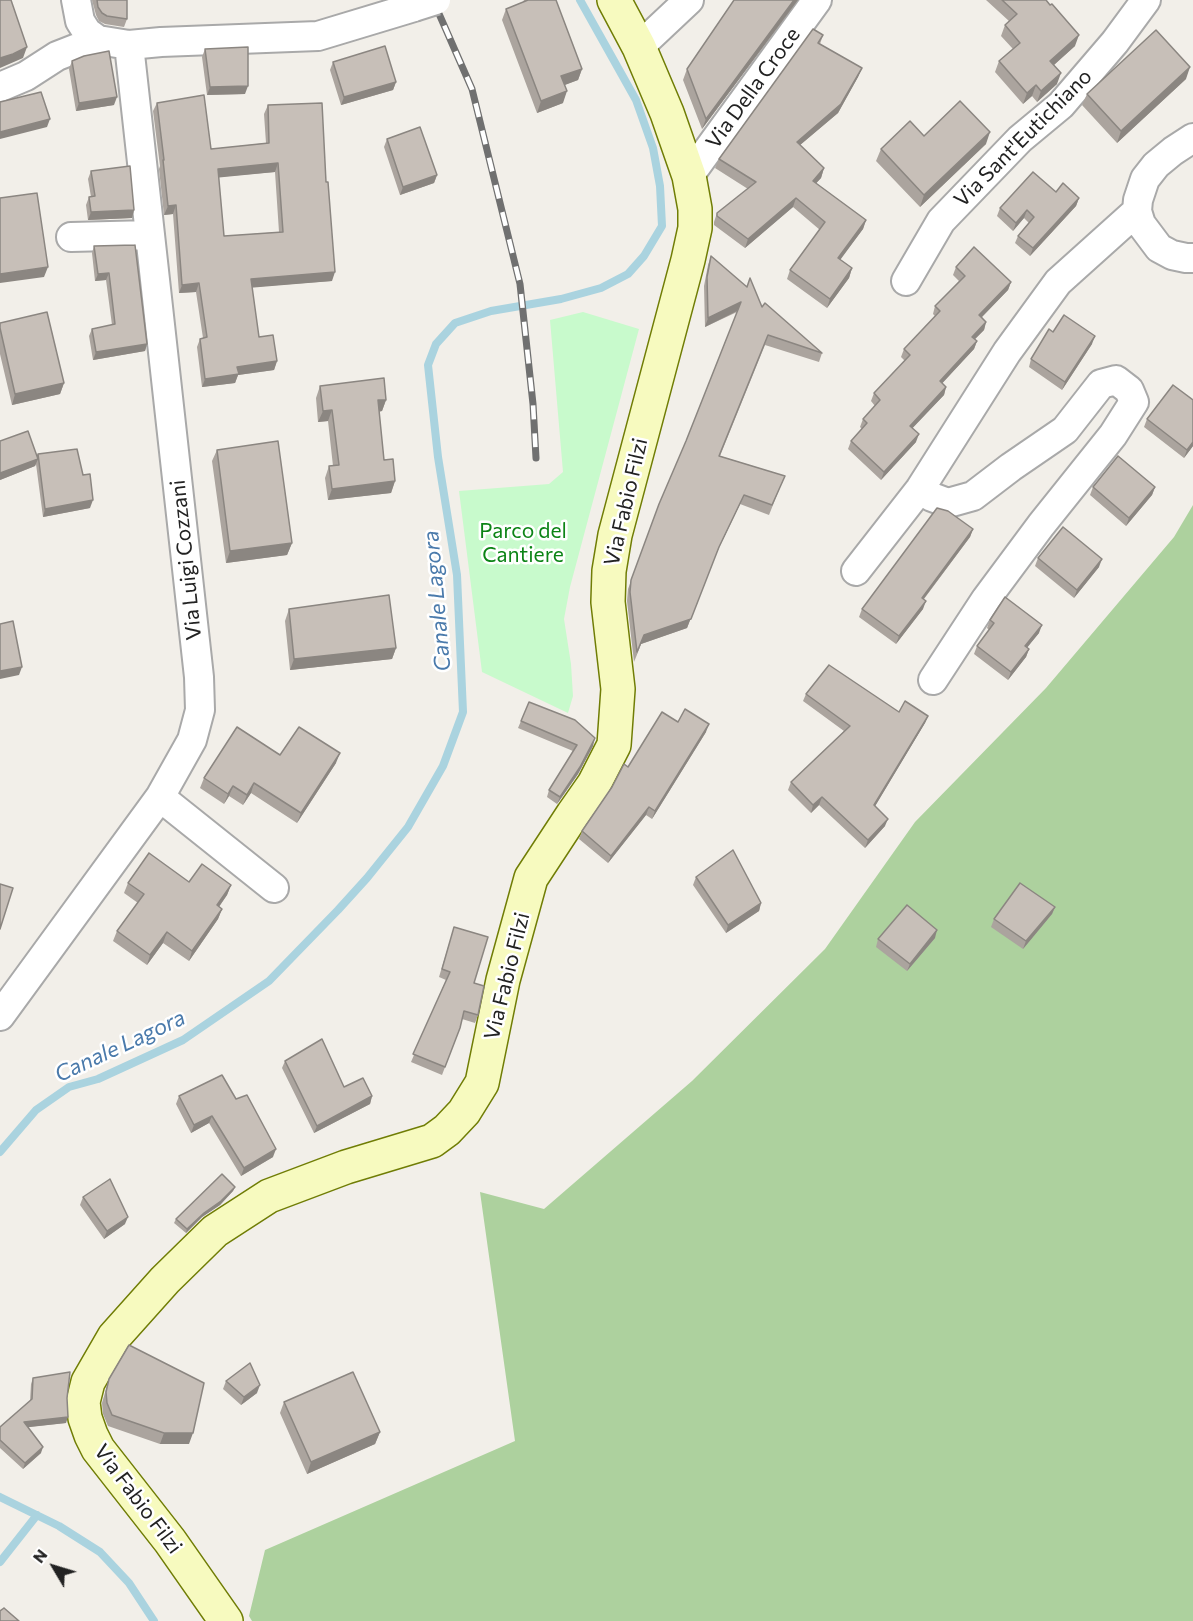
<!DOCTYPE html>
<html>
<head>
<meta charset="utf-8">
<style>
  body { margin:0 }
  #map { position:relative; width:1193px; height:1621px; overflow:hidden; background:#f2efe9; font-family:Commissioner,sans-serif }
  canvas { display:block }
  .north { position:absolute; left:24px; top:1537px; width:60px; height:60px; -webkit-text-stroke:4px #fff; paint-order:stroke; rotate:308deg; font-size:16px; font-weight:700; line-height:24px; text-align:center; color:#222 }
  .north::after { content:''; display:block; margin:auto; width:21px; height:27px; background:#222; clip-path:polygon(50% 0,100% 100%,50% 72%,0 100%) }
</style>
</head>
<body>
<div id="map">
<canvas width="1193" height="1621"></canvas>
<div class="north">N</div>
</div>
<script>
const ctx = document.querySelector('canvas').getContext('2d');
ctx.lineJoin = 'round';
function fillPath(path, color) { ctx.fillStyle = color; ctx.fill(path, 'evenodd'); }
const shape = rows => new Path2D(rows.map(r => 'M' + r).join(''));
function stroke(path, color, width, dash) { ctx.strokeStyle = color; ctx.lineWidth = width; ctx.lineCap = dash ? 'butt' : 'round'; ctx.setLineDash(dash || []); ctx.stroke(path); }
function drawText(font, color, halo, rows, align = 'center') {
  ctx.font = font + ' Commissioner,sans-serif'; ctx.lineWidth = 5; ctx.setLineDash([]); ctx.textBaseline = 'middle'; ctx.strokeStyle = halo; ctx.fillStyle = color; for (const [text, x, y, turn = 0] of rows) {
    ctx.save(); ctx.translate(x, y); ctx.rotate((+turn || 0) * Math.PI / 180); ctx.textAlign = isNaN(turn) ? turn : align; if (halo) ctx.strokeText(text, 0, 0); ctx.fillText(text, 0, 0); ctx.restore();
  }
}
fillPath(shape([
  [1193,505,1193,1621,252,1621,249,1616,265,1550,515,1441,480,1192,544,1209,692,1081,825,949,915,822,1046,688,1174,537]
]), '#add19e');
fillPath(shape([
  [583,312,639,329,570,587,564,619,571,664,573,696,568,713,482,672,459,491,549,484,563,472,550,320]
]), '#c8facc');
stroke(shape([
  [0,1152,36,1110,69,1087,98,1079,183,1040,269,981,338,910,367,878,408,827,443,766,463,712,457,575,438,457,428,365,436,344,455,323,491,311,561,299,601,288,628,274,644,256,662,226,660,186,653,148,636,100,580,0],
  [0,1497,59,1526,100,1552,129,1583,154,1621],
  [0,1562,37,1515]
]), '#aad3df', 8);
const street = shape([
  [76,0,80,21,87,32,98,40,129,45,161,42,318,36,414,7],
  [639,47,689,0],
  [0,87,26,76,57,56,98,40],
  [1193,138,1173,151,1156,165,1145,179,1138,200,1137,211,1141,224,1159,248,1172,255,1186,258,1193,258],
  [689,176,817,0],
  [71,237,150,235],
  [906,281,941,221,1020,139,1061,105,1115,42,1146,0],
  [920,489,932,497,948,503,973,496,1011,467,1065,430,1101,384,1116,380,1129,390,1134,402,1113,435,1041,525,986,599,933,680],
  [856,571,920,489,1007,352,1058,282,1137,211],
  [160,797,274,888],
  [0,1016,160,797,192,740,200,710,199,677,129,45]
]);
const secondary = shape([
  [226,1621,170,1541,98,1449,91,1435,85,1418,83,1402,88,1382,114,1337,165,1280,215,1231,269,1196,346,1167,432,1141,447,1130,464,1112,482,1083,503,980,531,878,573,814,594,784,614,745,618,689,608,602,609,571,615,535,688,260,695,228,695,209,689,176,667,113,639,47,614,0]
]);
stroke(street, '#a9a9a9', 32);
stroke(secondary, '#707d05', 36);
stroke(street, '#fff', 28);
stroke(secondary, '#f7fabf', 33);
const rail = shape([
  [433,0,472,89,520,284,533,404,536,458]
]);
stroke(rail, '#707070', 7);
stroke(rail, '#fff', 4.5, [14]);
const streetBridge = shape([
  [414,7,436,0]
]);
stroke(streetBridge, '#a9a9a9', 32, []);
stroke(streetBridge, '#fff', 28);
fillPath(shape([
  [92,0,127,0,127,19,124,27,105,24,99,21,96,15],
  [524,0,556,0,582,69,578,80,564,85,563,103,537,113,502,20,506,9,523,2],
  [798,0,702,129,683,80,687,69],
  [986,0,1046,0,1075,46,1054,65,1057,84,1037,102,1032,96,1023,104,995,72,999,61,1013,49,1001,36,1005,25,1009,21],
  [823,35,820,44,862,68,858,77,838,113,800,145,824,168,821,178,816,183,866,220,863,229,840,259,852,268,849,278,827,308,787,279,790,270,820,230,793,207,745,248,714,225,714,222,717,213,748,189,715,168,719,159],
  [205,49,245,94,207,95,202,57],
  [72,61,114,105,76,111,69,69],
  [333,62,396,82,393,90,341,105,330,70],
  [1186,79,1117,143,1082,105,1087,94],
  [157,103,211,149,266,143,264,114,268,105,326,182,332,281,252,287,259,337,277,361,274,370,238,375,235,383,202,387,197,347,200,339,203,338,196,292,179,293,173,214,164,215,159,169,160,166,153,111],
  [275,172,279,232,224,236,218,177],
  [924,136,986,144,920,207,876,161,881,149],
  [387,139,437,175,434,183,400,195,384,147],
  [91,171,134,210,132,218,88,220,86,205,89,197,91,197,88,179],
  [1056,192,1079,198,1076,206,1030,256,1015,243,1018,236,1029,223,1024,218,1013,231,997,216,1000,208],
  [94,246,147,344,145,351,93,360,89,336,92,329,112,325,106,280,95,281,92,253],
  [711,256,762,307,822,353,819,362,765,345,720,456,785,476,781,485,769,515,740,504,715,556,687,628,641,644,634,662,627,601,628,589,659,504,686,441,737,312,705,327,704,286,708,265],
  [956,267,1011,282,1008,290,982,317,986,322,984,330,975,339,977,341,974,349,942,383,946,387,944,395,912,428,916,442,881,480,848,449,851,441,862,429,860,427,863,419,875,406,871,401,874,393,905,361,901,357,904,349,935,316,933,314,935,306,959,281,953,275],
  [0,323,64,383,60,394,12,405,0,354],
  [1053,332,1092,344,1062,390,1029,367,1031,359],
  [320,386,386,400,382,411,379,412,384,460,395,481,391,493,328,500,325,478,329,466,333,466,328,421,318,422,316,398],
  [1193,400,1193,446,1184,458,1144,427,1147,419],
  [0,441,37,457,38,454,83,475,90,508,43,517,36,464,35,466,0,480],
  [217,450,292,543,287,555,226,563,212,461],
  [1093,487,1155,487,1152,495,1126,526,1090,495],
  [973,529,970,537,924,599,923,609,896,644,859,617,862,609],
  [1038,558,1099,567,1074,598,1035,566],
  [289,609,396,648,392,659,290,670,285,621],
  [990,620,1039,633,1027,647,1029,649,1026,657,1008,680,974,654,977,646,989,630,987,628],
  [806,694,899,712,928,716,925,723,875,806,885,826,865,848,819,805,811,813,788,790,791,782,844,731,803,701],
  [529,702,593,746,578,774,557,804,547,797,549,790,573,751,518,728],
  [678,722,706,732,652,819,646,815,608,863,579,839,582,831,628,767],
  [280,755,336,763,297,823,251,793,243,805,229,796,224,804,200,788,204,778],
  [696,877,761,903,759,911,726,933,693,885],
  [189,882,231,885,227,895,219,907,222,909,218,919,189,961,163,943,147,965,113,941,117,931,138,903,124,893,128,883],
  [1055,907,1052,914,1023,949,991,927,994,919],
  [454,927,474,983,478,1015,475,1023,462,1019,460,1028,442,1075,411,1062,446,980,439,977],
  [935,938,907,971,876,947,878,939],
  [285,1061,344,1087,372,1096,370,1104,314,1133,282,1068],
  [179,1096,236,1099,273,1157,241,1176,209,1123,191,1133,176,1104],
  [235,1187,233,1191,220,1205,202,1217,186,1233,174,1223,176,1219],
  [83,1197,125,1224,104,1239,80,1205],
  [33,1378,67,1398,66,1423,28,1427,41,1453,23,1469,0,1448,0,1427,30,1401,31,1384],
  [109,1379,189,1444,160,1444,108,1426,103,1414,102,1403],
  [226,1381,257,1393,241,1405,223,1389],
  [284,1402,380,1432,375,1444,307,1474,280,1413]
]), '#aba49e');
fillPath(shape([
  [794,0,798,0,702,129,706,119],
  [1079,35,1075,46,1046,72,1050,61],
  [27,47,23,58,0,68,0,58],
  [1190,67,1186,79,1117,143,1121,131],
  [862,68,858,77,838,113,793,151,797,142],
  [582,69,578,80,557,88,561,76],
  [1061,73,1057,84,1037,102,1041,91],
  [396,82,393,90,341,105,344,97],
  [1036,85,1032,96,1023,104,1027,93],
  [248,86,245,94,207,95,210,87],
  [567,91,563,103,537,113,541,101],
  [117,97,114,105,76,111,79,103],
  [50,119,47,127,0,139,0,132],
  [990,132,986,144,920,207,924,195],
  [278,163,275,172,214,178,218,169],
  [824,168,821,178,810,190,813,181],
  [437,175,434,183,400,195,403,187],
  [796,198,793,207,745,248,748,239],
  [1079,198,1076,206,1030,256,1033,248],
  [176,205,173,214,164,215,168,206],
  [134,210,132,218,88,220,91,212],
  [1027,210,1024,218,1013,231,1016,223],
  [866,220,863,229,835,267,838,258],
  [48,267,44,277,0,283,0,274],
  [852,268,849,278,827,308,830,299],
  [335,272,332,281,248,288,251,279],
  [109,273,106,280,95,281,98,274],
  [1011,282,1008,290,976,323,979,315],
  [199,283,196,292,179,293,182,285],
  [741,302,737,311,705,327,708,318],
  [986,322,984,330,969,345,972,337],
  [1095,336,1092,344,1062,390,1065,382],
  [977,341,974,349,937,389,940,381],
  [147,344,145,351,93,360,96,352],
  [277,361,274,370,238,375,235,383,202,387,205,379,237,367],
  [64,383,60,394,12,405,15,394],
  [946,387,944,395,907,434,910,426],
  [378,400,386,400,382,411,373,412],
  [332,410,328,421,318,422,323,411],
  [919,434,916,442,881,480,884,472],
  [1193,442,1193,446,1184,458,1187,450],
  [38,459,35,466,0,480,0,473],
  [395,481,391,493,328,500,332,489],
  [1155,487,1152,495,1126,526,1129,518],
  [744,495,740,504,715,556,687,628,641,644,634,662,644,635,719,547],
  [93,500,90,508,43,517,45,509],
  [973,529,970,537,919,605,922,598],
  [292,543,287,555,226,563,230,551],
  [1102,559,1099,567,1074,598,1077,590],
  [926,601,923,609,896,644,899,636],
  [1042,625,1039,633,1022,654,1025,646],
  [396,648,392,659,290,670,294,659],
  [1029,649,1026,657,1008,680,1011,672],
  [22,667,19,675,0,679,0,671],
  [928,716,925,723,871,813,874,805],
  [709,724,706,732,652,819,655,811],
  [595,738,593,746,578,774,557,804,560,797],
  [340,753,336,763,297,823,301,813],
  [254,783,251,793,243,805,247,795],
  [233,786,229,796,224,804,228,794],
  [822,797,819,805,811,813,813,805],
  [649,807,646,815,608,863,611,856],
  [888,819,885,826,865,848,868,840],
  [231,885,227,895,213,915,217,905],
  [761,903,759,911,726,933,728,925],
  [1055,907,1052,914,1023,949,1026,941],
  [222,909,218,919,189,961,192,951],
  [937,930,935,938,907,971,910,964],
  [167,932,163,943,147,965,150,955],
  [372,1096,370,1104,314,1133,317,1126],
  [212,1116,209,1123,191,1133,194,1125],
  [276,1149,273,1157,241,1176,244,1168],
  [235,1187,233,1191,220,1205,202,1217,186,1233,187,1229,204,1213],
  [128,1217,125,1224,104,1239,107,1231],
  [260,1385,257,1393,241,1405,244,1397],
  [68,1417,66,1423,21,1428,24,1422],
  [380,1432,375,1444,307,1474,311,1462],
  [164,1433,193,1433,189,1444,160,1444],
  [43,1447,41,1453,23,1469,25,1463]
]), '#8b8681');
const building = shape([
  [0,0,11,0,27,47,13,54,0,58,0,0],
  [97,0,127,0,127,19,107,16,102,13,98,7,97,0],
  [528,0,556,0,582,69,561,76,567,91,541,101,506,9,528,0],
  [734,0,794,0,706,119,687,69,734,0],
  [1002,0,1046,0,1050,5,1052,4,1079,35,1050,61,1061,73,1041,91,1036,85,1027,93,999,61,1020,43,1005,25,1017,14,1002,0],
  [813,29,823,35,818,43,862,68,841,104,797,142,824,168,813,181,866,220,838,258,852,268,830,299,790,270,825,222,796,198,748,239,717,216,717,213,756,182,719,159,813,29],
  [1156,30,1190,67,1121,131,1087,94,1156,30],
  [385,46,396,82,344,97,333,62,385,46],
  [248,47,248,86,210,87,205,49,248,47],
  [109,51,117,97,79,103,72,61,84,56,109,51],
  [41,92,50,119,0,132,0,102,41,92],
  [204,95,211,149,269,143,268,105,322,103,326,182,328,182,335,272,251,279,259,337,273,335,277,361,237,367,239,374,205,379,200,339,207,337,199,283,182,285,176,205,168,206,163,160,164,160,157,103,204,95],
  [278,163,283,232,224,236,218,169,278,163],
  [960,101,990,132,924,195,881,149,910,121,924,136,960,101],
  [420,127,437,175,403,187,387,139,420,127],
  [130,166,134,210,91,212,89,197,95,196,91,171,130,166],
  [1033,172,1056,192,1063,183,1079,198,1033,248,1018,236,1034,217,1027,210,1016,223,1000,208,1033,172],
  [37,193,48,267,0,274,0,198,37,193],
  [135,245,147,344,96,352,92,329,115,324,109,273,98,274,94,246,135,245],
  [974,247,1011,282,979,315,986,322,972,337,977,341,940,381,946,387,910,426,919,434,884,472,851,441,867,423,863,419,880,400,874,393,910,355,904,349,940,311,935,306,965,276,956,267,974,247],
  [711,256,747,287,750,278,762,307,765,303,822,353,768,335,719,456,785,476,772,505,744,495,719,547,691,619,644,635,637,652,630,592,631,580,659,504,686,441,741,302,708,318,707,277,711,256],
  [47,312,64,383,15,394,0,328,0,323,47,312],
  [1064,315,1095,336,1065,382,1031,359,1049,329,1053,332,1064,315],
  [384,378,386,400,378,400,384,460,393,459,395,481,332,489,329,466,339,465,332,410,323,411,320,386,384,378],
  [1173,385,1193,400,1193,442,1187,450,1147,419,1173,385],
  [28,431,38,459,0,473,0,441,28,431],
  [278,441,292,543,230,551,217,450,278,441],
  [77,449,83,475,90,474,93,500,45,509,38,454,77,449],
  [1118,456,1155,487,1129,518,1093,487,1118,456],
  [937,508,948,511,973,529,922,598,926,601,899,636,862,609,937,508],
  [1063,527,1102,559,1077,590,1038,558,1063,527],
  [389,595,396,648,294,659,289,609,389,595],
  [1005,597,1042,625,1025,646,1029,649,1011,672,977,646,994,623,990,620,1005,597],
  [13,621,22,667,0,671,0,624,13,621],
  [829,665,899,712,905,701,928,716,874,805,888,819,868,840,822,797,813,805,791,782,850,726,806,694,829,665],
  [529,702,575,720,595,738,580,767,560,797,549,790,577,745,521,721,529,702],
  [685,709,709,724,655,811,649,807,611,856,582,831,612,787,624,764,628,767,662,712,678,722,685,709],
  [237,727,280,755,299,727,340,753,301,813,254,783,247,795,233,786,228,794,204,778,237,727],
  [733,850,761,903,728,925,696,877,733,850],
  [149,853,189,882,202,864,231,885,217,905,222,909,192,951,167,932,150,955,117,931,144,894,128,883,149,853],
  [1020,883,1055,907,1026,941,994,919,1020,883],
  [0,884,13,888,0,929,0,884],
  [907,905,937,930,910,964,878,939,907,905],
  [454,927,488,937,474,983,484,986,478,1015,464,1011,460,1028,445,1067,413,1054,450,972,442,969,454,927],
  [322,1039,344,1087,363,1078,372,1096,317,1126,285,1061,322,1039],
  [222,1075,236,1099,247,1095,276,1149,244,1168,212,1116,194,1125,179,1096,222,1075],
  [222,1174,235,1187,221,1201,204,1213,187,1229,176,1219,222,1174],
  [110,1179,128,1217,107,1231,83,1197,110,1179],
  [129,1345,204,1383,193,1433,164,1433,112,1415,107,1403,106,1392,109,1379,129,1345],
  [250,1363,260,1385,244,1397,226,1381,250,1363],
  [70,1372,67,1398,68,1417,24,1422,43,1447,25,1463,0,1440,0,1427,32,1399,33,1378,70,1372],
  [353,1372,380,1432,311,1462,284,1402,353,1372],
  [4,1608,19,1621,0,1621,0,1611,4,1608]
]);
fillPath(building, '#c7bfb8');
stroke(building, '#8b8681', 1.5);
drawText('21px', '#222', '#fff', [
  ["Via Della Croce",753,88,-54],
  ["Via Sant'Eutichiano",1023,138,-45],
  ["Via Fabio Filzi",626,502,-77],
  ["Via Luigi Cozzani",186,560,-96],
  ["Via Fabio Filzi",507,976,-76],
  ["Via Fabio Filzi",138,1499,53]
]);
drawText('21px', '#0c8416', '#fff', [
  ["Parco del",523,531],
  ["Cantiere",523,555]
]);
drawText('italic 22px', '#4a7aab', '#fff', [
  ["Canale Lagora",437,601,-95],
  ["Canale Lagora",120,1046,-25]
]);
</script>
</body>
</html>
